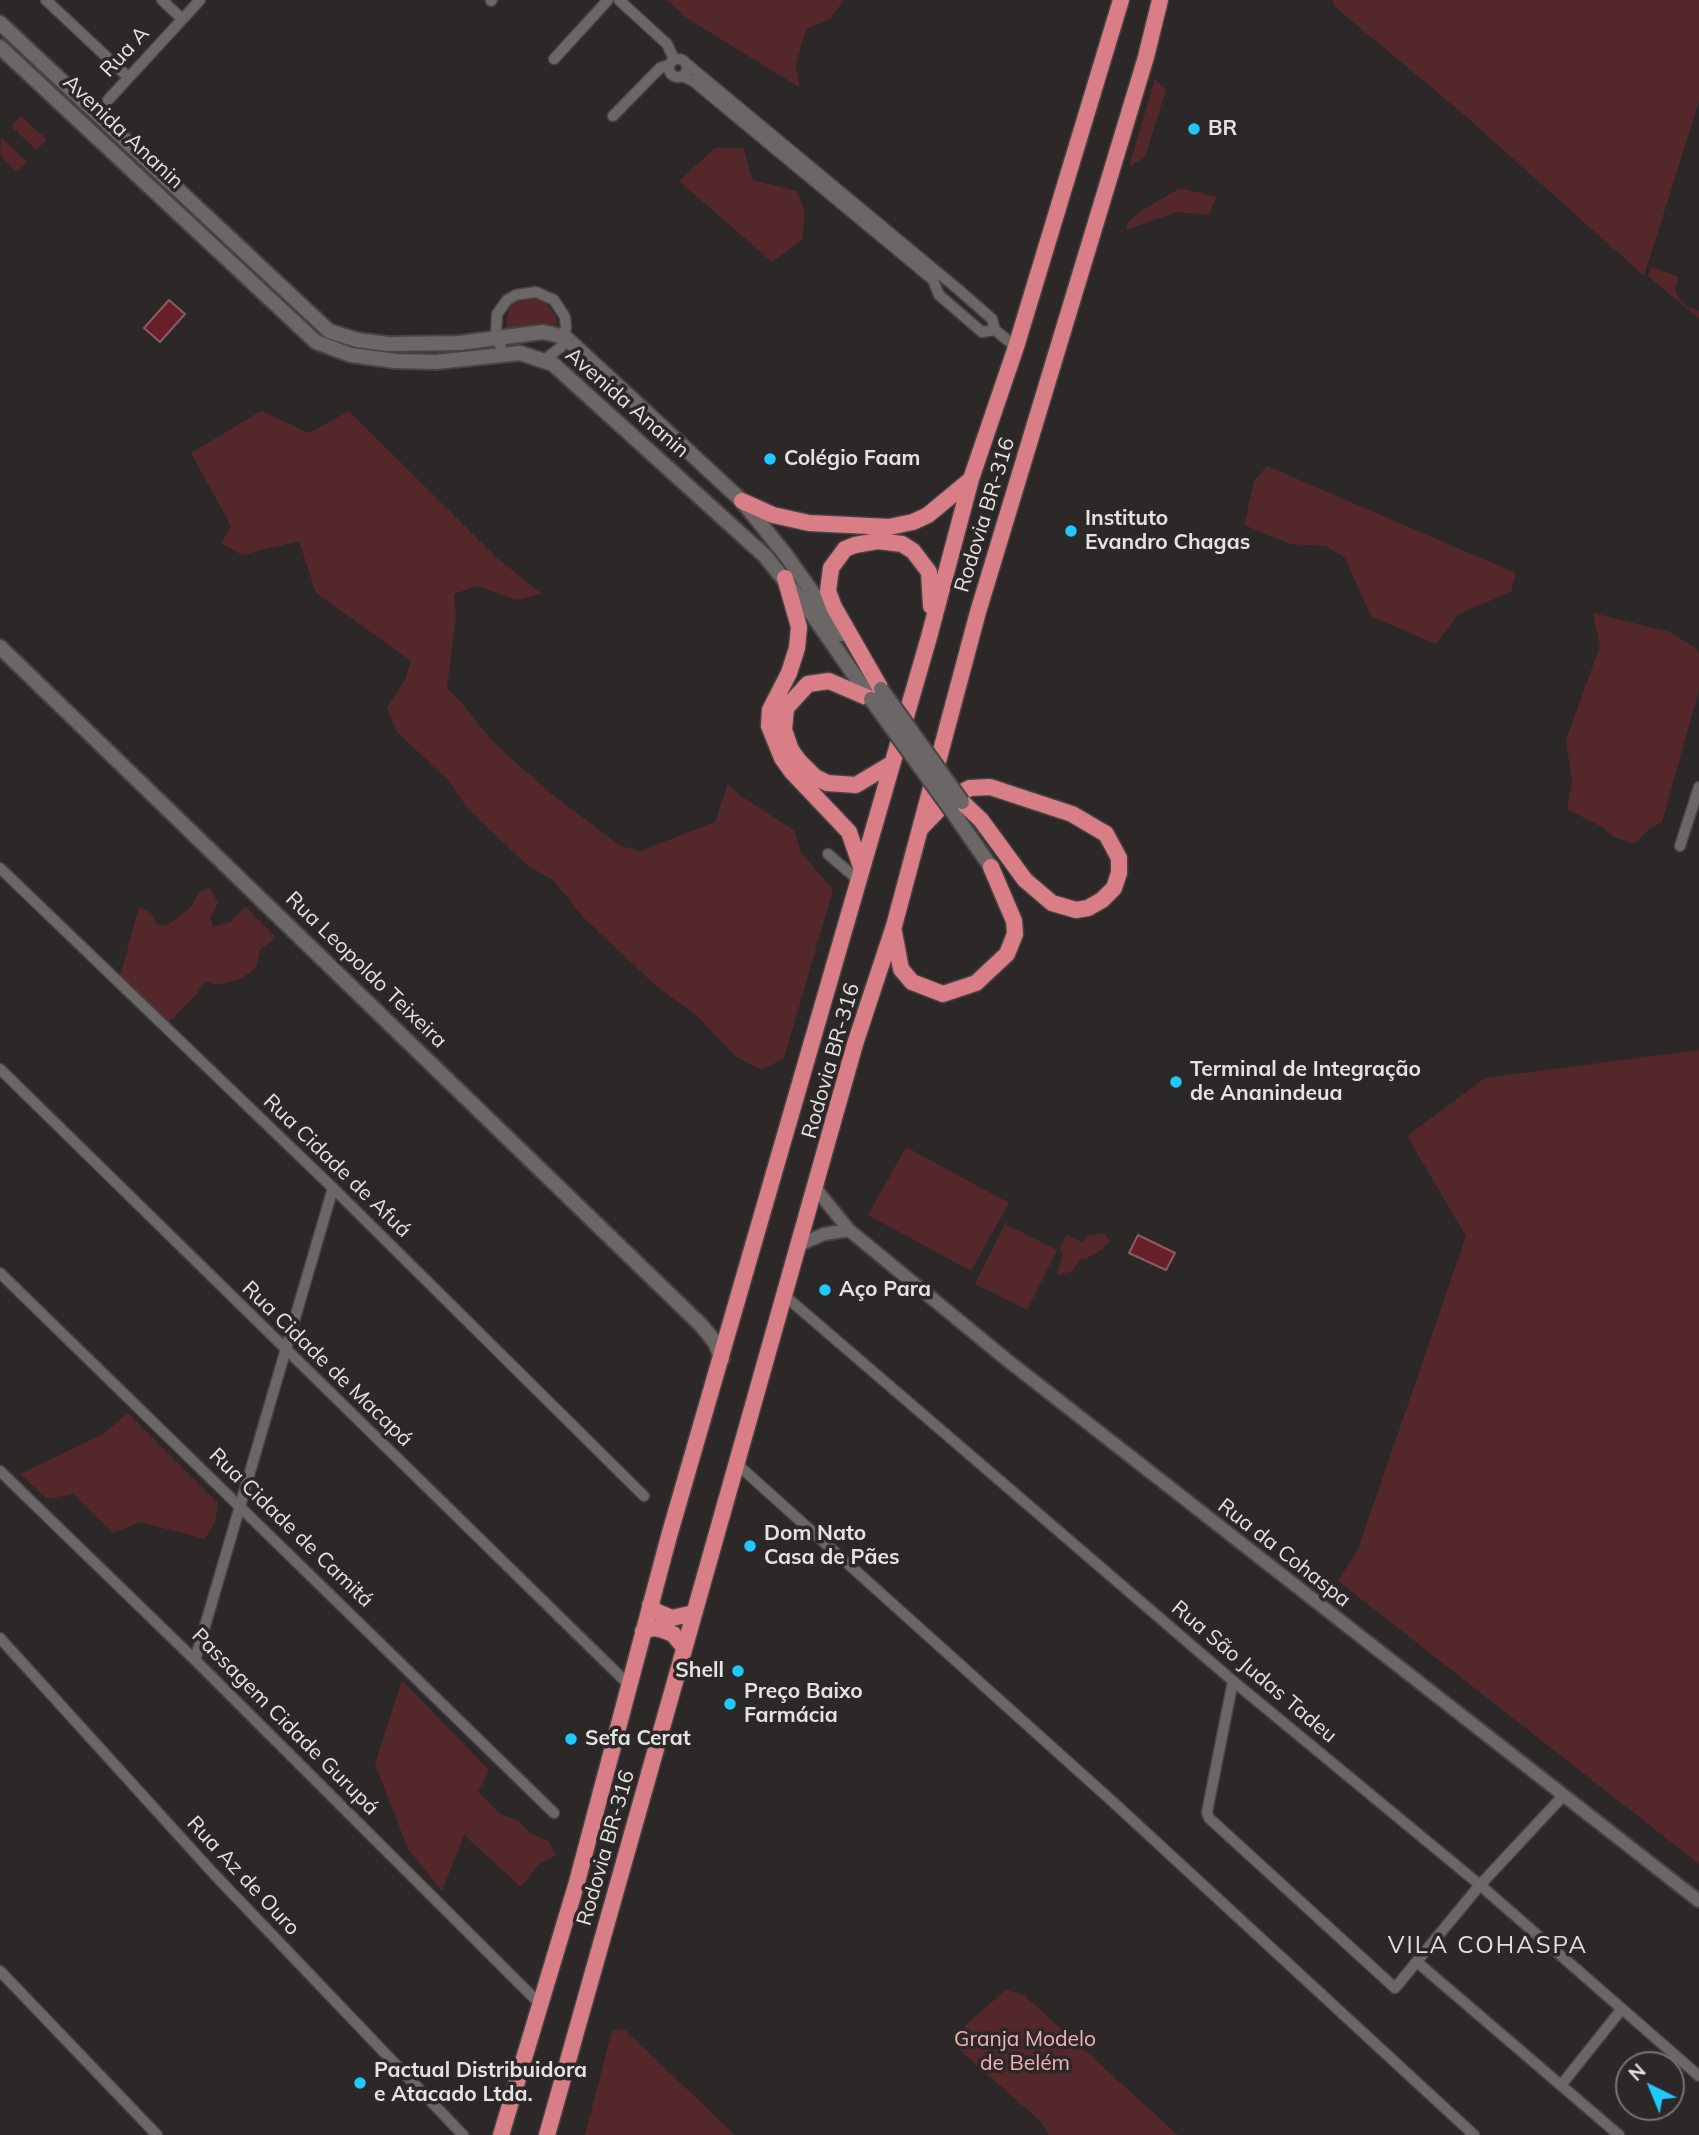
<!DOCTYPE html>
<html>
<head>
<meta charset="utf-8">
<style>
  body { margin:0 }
  #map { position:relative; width:1699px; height:2135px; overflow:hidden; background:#2c2828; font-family:Mulish,sans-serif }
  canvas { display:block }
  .north { position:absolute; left:1615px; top:2051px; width:70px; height:70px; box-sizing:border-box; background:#2c2828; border:2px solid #767272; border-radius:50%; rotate:317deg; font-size:19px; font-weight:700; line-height:28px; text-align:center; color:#e5e2e2 }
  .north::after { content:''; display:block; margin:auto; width:24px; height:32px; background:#20c9fd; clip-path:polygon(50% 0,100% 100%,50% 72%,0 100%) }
</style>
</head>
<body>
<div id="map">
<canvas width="1699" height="2135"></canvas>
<div class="north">N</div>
</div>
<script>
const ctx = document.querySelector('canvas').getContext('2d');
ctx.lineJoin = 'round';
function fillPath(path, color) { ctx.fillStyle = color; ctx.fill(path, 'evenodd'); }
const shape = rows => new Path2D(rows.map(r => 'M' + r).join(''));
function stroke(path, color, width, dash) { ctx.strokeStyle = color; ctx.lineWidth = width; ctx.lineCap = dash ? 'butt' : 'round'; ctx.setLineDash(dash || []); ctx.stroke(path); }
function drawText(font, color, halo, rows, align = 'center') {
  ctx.font = font + ' Mulish,sans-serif'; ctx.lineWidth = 7; ctx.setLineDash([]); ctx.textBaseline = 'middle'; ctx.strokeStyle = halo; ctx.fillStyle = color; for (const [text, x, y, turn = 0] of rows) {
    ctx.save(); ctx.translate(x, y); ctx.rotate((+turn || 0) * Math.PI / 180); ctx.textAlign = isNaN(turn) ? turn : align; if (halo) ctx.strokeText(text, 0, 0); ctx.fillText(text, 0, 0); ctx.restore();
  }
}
fillPath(shape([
  [667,0,844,0,830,19,806,29,796,65,800,88,687,18],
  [1333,0,1699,0,1699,101,1644,276,1462,113,1334,6],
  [1155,79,1166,90,1145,157,1129,167],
  [21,116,47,140,36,150,11,126],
  [1,137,27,162,17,172,0,155],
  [715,148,744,148,752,180,797,191,805,212,802,240,772,262,679,181],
  [1180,188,1216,197,1209,215,1177,212,1126,230,1127,223,1141,211],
  [1651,267,1679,277,1675,288,1677,295,1686,306,1699,311,1699,319,1648,276],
  [530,297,547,304,556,316,557,324,505,330,509,308,522,298],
  [261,411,309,433,349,411,496,557,542,594,517,600,477,586,454,594,456,617,447,688,461,702,493,742,549,792,621,846,640,851,715,822,728,783,738,794,795,831,800,851,833,890,784,1058,762,1070,735,1056,696,1015,656,986,584,918,554,881,527,865,469,810,448,780,396,731,387,707,405,680,411,661,316,593,299,541,242,555,221,543,231,526,191,453],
  [1267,466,1516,573,1511,592,1458,614,1436,644,1371,616,1345,558,1326,546,1290,544,1244,525,1254,481],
  [1593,613,1670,632,1697,649,1699,654,1699,690,1662,822,1649,829,1634,844,1612,836,1604,828,1567,809,1572,781,1566,740,1600,646],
  [210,888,218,903,210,917,213,927,231,922,245,906,276,937,260,950,256,968,241,979,216,985,206,981,195,996,168,1023,120,977,139,907,151,913,156,923,166,926,191,907,199,892],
  [1699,1050,1699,1864,1338,1581,1358,1549,1466,1236,1407,1136,1485,1078],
  [906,1147,1009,1203,971,1271,868,1215],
  [1005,1224,1057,1250,1027,1310,975,1284],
  [1104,1233,1110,1241,1103,1249,1084,1260,1080,1259,1073,1271,1057,1275,1063,1253,1060,1248,1066,1235,1083,1242,1087,1236],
  [128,1413,218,1503,215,1522,205,1539,140,1522,113,1533,73,1494,47,1499,20,1474,103,1434],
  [402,1680,489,1770,478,1792,500,1814,518,1820,529,1832,549,1842,556,1855,538,1865,521,1887,464,1835,442,1891,408,1849,375,1764],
  [1006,1990,1024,1995,1178,2135,1049,2135,1041,2122,960,2050,964,2026],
  [624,2029,735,2135,585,2135,612,2031]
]), '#54272b');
const water = shape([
  [169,300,185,314,160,342,144,328,169,300],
  [1138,1235,1175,1253,1166,1270,1129,1253,1138,1235]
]);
fillPath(water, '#67202a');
stroke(water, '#8d5a61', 2);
const minor = shape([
  [46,0,128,77],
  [162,0,182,19],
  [619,0,667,44,674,59],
  [491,1,492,0],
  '669 68a9 9 0 1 1 18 0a9 9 0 1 1-18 0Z',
  [554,59,608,0],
  [687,64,959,290,992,319,995,330,1016,347],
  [682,76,693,81,933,280,939,295,982,332,995,330],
  [108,100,200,0],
  [613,116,660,68,669,65],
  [504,353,496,337,497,314,507,300,516,295,536,292,554,300,565,317,566,327,561,347,544,360],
  [1680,846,1699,787],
  [828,854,857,879],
  [0,868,333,1188,644,1496],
  [0,1069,628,1684],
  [0,1273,554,1813],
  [785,1296,1233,1681,1480,1885,1699,2076],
  [738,1465,1113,1802,1474,2135],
  [0,1471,195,1660,540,2004],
  [0,1638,213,1873,463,2135],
  [195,1660,333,1188],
  [1233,1681,1207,1812,1209,1818,1395,1988,1480,1885,1562,1797],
  [1417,1962,1619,2135],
  [0,1971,157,2135],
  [1562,2084,1621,2010]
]);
const tertiary = shape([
  [816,1189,849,1230,1007,1360,1699,1901],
  [799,1245,824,1234,849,1230]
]);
const secondary = shape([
  [0,23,329,331,357,340,388,344,460,343,543,332,565,337,742,501,785,554,842,634],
  [0,47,316,342,351,355,396,361,436,362,520,353,553,364,765,556,812,614,871,699],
  [0,647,701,1325,715,1342,722,1359],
  [952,811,991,867]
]);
const trunk = shape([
  [742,501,773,515,809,523,889,527,913,522,928,515,969,481],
  [785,578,799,627,797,648,789,673,770,710,769,726,782,758,792,772,849,832,861,867],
  [881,689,834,607,828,591,831,568,845,549,855,545,878,541,902,544,913,551,929,572,931,606],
  [871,699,829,681,808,684,786,708,784,730,791,750,799,761,815,777,827,783,856,785,891,764],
  [922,827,950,798,970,788,990,787,1072,814,1106,834,1119,858,1119,873,1114,888,1102,900,1088,908,1076,910,1052,903,1025,880,981,820,962,802],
  [894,932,901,969,912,982,943,994,976,983,1007,954,1015,934,1014,921,991,867],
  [650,1605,657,1612,672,1618,694,1613],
  [643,1631,653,1628,663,1630,673,1634,684,1647],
  [501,2135,577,1882,669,1536,929,637,971,479,1016,347,1121,0],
  [547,2135,855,1044,894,926,978,612,1146,57,1160,0]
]);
stroke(minor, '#474343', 13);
stroke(tertiary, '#474343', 16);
stroke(secondary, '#474343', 18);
stroke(trunk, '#474343', 19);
stroke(minor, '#6c6767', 10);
stroke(tertiary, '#6c6767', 12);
stroke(secondary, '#6c6767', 14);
stroke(trunk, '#d97e86', 16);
const secondaryBridge = shape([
  [881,689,962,802],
  [871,699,952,811]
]);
stroke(secondaryBridge, '#474343', 18, []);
stroke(secondaryBridge, '#6c6767', 14);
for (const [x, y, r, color] of [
  [1194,129,7,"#20c9fd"],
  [770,459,7,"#20c9fd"],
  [1071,531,7,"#20c9fd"],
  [1176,1082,7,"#20c9fd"],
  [825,1290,7,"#20c9fd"],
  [750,1546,7,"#20c9fd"],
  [738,1671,7,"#20c9fd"],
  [730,1704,7,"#20c9fd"],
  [571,1739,7,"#20c9fd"],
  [360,2083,7,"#20c9fd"]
]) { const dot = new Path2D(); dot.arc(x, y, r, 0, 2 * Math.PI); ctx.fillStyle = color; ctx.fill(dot); stroke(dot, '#2c2828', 2.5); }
drawText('21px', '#e5e2e2', '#2c2828', [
  ["Rua A",125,52,-47],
  ["Avenida Ananin",123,132,43],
  ["Avenida Ananin",627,403,41],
  ["Rodovia BR-316",985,515,-73],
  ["Rua Leopoldo Teixeira",366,970,44],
  ["Rodovia BR-316",831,1061,-74],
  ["Rua Cidade de Afuá",337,1166,44],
  ["Rua Cidade de Macapá",327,1364,44],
  ["Rua Cidade de Camitá",291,1528,44],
  ["Rua da Cohaspa",1284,1553,38],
  ["Rua São Judas Tadeu",1254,1672,40],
  ["Passagem Cidade Gurupá",285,1722,45],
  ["Rodovia BR-316",606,1848,-74],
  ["Rua Az de Ouro",243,1876,47]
]);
drawText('bold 21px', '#e5e2e2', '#2c2828', [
  ["BR",1208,129],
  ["Colégio Faam",784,459],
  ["Instituto",1085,519],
  ["Evandro Chagas",1085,543],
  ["Terminal de Integração",1190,1070],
  ["de Ananindeua",1190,1094],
  ["Aço Para",839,1290],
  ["Dom Nato",764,1534],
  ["Casa de Pães",764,1558],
  ["Shell",724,1671,"right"],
  ["Preço Baixo",744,1692],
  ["Farmácia",744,1716],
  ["Sefa Cerat",585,1739],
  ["Pactual Distribuidora",374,2071],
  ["e Atacado Ltda.",374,2095]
], 'left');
drawText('21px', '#f5b2b5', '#2c2828', [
  ["Granja Modelo",1025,2040],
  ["de Belém",1025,2064]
]);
ctx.letterSpacing = '2px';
drawText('24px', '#e2dcdc', '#2c2828', [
  ["VILA COHASPA",1488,1946]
]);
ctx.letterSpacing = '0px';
</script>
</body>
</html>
